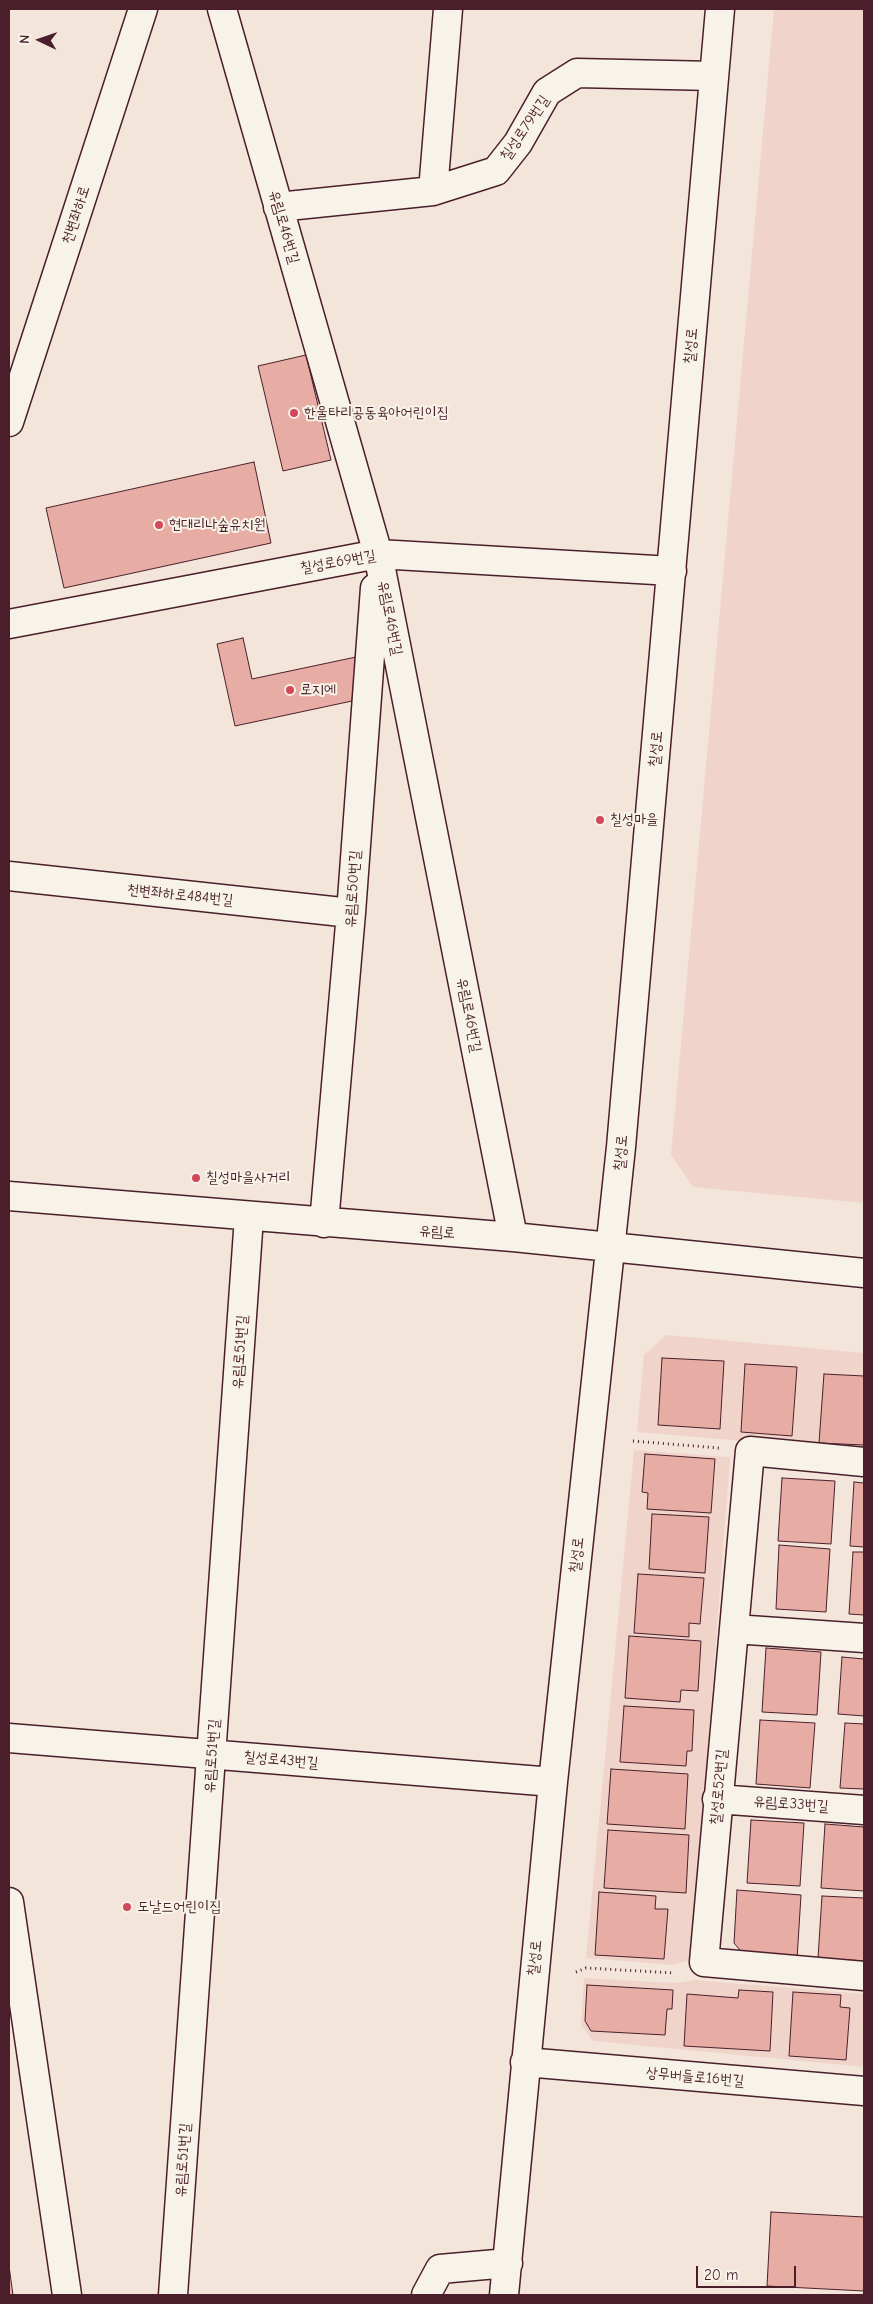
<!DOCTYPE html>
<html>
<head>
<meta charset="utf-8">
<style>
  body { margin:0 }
  #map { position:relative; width:873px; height:2304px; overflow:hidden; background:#f4e5da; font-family:"Comic Neue",sans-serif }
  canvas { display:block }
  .frame { position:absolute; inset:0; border:10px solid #4a1f2b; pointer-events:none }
  .north { position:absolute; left:15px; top:15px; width:50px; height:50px; -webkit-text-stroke:4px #f7f3e8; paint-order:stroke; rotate:273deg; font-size:14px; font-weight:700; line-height:20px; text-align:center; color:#4a1f2b }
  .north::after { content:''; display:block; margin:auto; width:18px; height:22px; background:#4a1f2b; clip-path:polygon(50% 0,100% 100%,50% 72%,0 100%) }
  .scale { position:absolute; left:696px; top:2266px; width:100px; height:22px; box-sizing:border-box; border:2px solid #4a1f2b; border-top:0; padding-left:6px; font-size:15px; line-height:18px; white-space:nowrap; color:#4a1f2b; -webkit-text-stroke:4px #f7f3e8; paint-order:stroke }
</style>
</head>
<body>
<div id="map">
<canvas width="873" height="2304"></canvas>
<div class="frame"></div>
<div class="north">N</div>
<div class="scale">20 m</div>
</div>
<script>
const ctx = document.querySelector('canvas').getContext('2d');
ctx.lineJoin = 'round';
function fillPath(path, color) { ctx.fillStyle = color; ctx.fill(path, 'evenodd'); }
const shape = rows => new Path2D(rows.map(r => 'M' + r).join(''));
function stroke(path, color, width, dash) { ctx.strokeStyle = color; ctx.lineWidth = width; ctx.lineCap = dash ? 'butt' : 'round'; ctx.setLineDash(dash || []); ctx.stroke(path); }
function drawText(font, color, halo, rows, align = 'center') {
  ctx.font = font + ' "Comic Neue","Poor Story",sans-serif'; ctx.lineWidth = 4; ctx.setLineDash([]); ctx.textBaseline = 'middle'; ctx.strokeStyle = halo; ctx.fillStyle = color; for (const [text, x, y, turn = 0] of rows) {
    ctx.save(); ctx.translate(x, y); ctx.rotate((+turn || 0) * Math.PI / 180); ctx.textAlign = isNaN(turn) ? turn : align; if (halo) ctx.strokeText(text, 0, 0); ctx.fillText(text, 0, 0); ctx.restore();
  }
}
fillPath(shape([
  [774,9,864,9,864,1203,693,1187,671,1155],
  [666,1335,864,1353,864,1451,637,1432,644,1355],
  [634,1450,730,1457,692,1959,673,1965,586,1958],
  [584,1978,676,1983,695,1980,864,1994,864,2067,593,2041,581,2025]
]), '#f0d4ca');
const building = shape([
  [306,355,331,460,283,471,258,366,306,355],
  [254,462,271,543,64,588,46,508,254,462],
  [243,638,252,679,356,657,352,701,235,726,217,644,243,638],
  [662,1358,724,1361,720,1429,658,1425,662,1358],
  [745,1364,797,1367,792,1436,741,1432,745,1364],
  [824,1374,864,1376,864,1445,819,1443,824,1374],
  [645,1454,715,1459,711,1513,647,1509,648,1493,642,1492,645,1454],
  [782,1478,835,1481,831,1544,778,1541,782,1478],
  [854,1482,864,1483,864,1547,850,1546,854,1482],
  [652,1514,709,1517,705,1573,649,1569,652,1514],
  [779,1545,830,1549,826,1612,776,1609,779,1545],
  [853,1552,864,1552,864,1615,849,1614,853,1552],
  [638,1574,704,1578,700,1624,689,1623,689,1637,634,1633,638,1574],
  [629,1636,701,1641,698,1691,681,1690,680,1702,625,1698,629,1636],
  [766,1648,821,1652,817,1715,762,1712,766,1648],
  [842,1657,864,1659,864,1716,838,1714,842,1657],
  [624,1706,694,1710,692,1751,687,1751,686,1766,620,1762,624,1706],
  [760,1720,815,1723,810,1788,756,1784,760,1720],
  [845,1723,864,1724,864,1789,840,1788,845,1723],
  [611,1769,688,1774,685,1829,607,1824,611,1769],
  [751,1820,804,1823,800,1886,747,1883,751,1820],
  [825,1824,864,1827,864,1891,821,1888,825,1824],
  [608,1830,689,1835,686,1893,604,1888,608,1830],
  [737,1890,801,1895,797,1959,745,1956,734,1943,737,1890],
  [599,1892,656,1896,655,1909,668,1909,664,1959,595,1955,599,1892],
  [822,1896,864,1898,864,1961,818,1958,822,1896],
  [587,1985,673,1990,672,2009,667,2009,665,2035,591,2031,585,2021,587,1985],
  [739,1990,773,1992,770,2051,684,2046,687,1994,738,1998,739,1990],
  [793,1992,841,1995,840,2007,850,2008,846,2060,789,2056,793,1992],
  [771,2212,864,2217,864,2291,767,2286,771,2212],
  [9,2266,13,2295,9,2295,9,2266]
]);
fillPath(building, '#e7ada4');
stroke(building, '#4a1f2b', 1);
const minor = shape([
  [222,9,378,554,513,1237],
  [433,191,448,9],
  [278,207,433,191,496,171,518,143,547,92,577,73,714,76],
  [9,422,143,9],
  [9,624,378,554,672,571],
  [9,876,351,913],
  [9,1196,513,1237,864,1273],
  [324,1223,351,913,375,588],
  [864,1462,750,1451,704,1962,864,1976],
  [734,1629,864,1638],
  [9,1738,553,1782],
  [717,1799,864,1810],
  [9,1902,67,2295],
  [525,2062,864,2091],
  [173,2295,249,1217],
  [426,2295,440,2269,508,2263],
  [504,2295,553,1782,621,1147,720,9]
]);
stroke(minor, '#4a1f2b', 31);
stroke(shape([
  [633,1441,719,1448],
  [576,1972,586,1968,675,1973]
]), '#4a1f2b', 3, [1, 4]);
stroke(minor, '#f7f3e8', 28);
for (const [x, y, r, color] of [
  [294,413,5,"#d1495b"],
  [159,525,5,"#d1495b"],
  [290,690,5,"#d1495b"],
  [600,820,5,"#d1495b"],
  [196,1178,5,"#d1495b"],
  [127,1907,5,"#d1495b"]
]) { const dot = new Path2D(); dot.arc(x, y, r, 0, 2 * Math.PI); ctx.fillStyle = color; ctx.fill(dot); stroke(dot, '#f7f3e8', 2); }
drawText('15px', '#4a1f2b', '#f7f3e8', [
  ["칠성로79번길",525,128,-56],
  ["천변좌하로",76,215,-72],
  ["유림로46번길",284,227,74],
  ["칠성로",691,346,-85],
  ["칠성로69번길",338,562,-10],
  ["유림로46번길",390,618,79],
  ["칠성로",656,749,-85],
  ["유림로50번길",353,889,-86],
  ["천변좌하로484번길",180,895,6],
  ["유림로46번길",469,1015,79],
  ["칠성로",621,1153,-85],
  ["유림로",437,1232,4],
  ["유림로51번길",240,1352,-86],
  ["칠성로",577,1555,-84],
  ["유림로51번길",212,1756,-86],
  ["칠성로43번길",281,1760,5],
  ["칠성로52번길",719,1787,-85],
  ["유림로33번길",791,1804,4],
  ["칠성로",535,1958,-84],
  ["상무버들로16번길",695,2077,5],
  ["유림로51번길",183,2160,-86]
]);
drawText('15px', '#4a1f2b', '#f7f3e8', [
  ["한울타리공동육아어린이집",304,413],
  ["현대리나숲유치원",169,525],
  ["로지에",300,690],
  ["칠성마을",610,820],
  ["칠성마을사거리",206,1178],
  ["도날드어린이집",137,1907]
], 'left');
</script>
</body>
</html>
